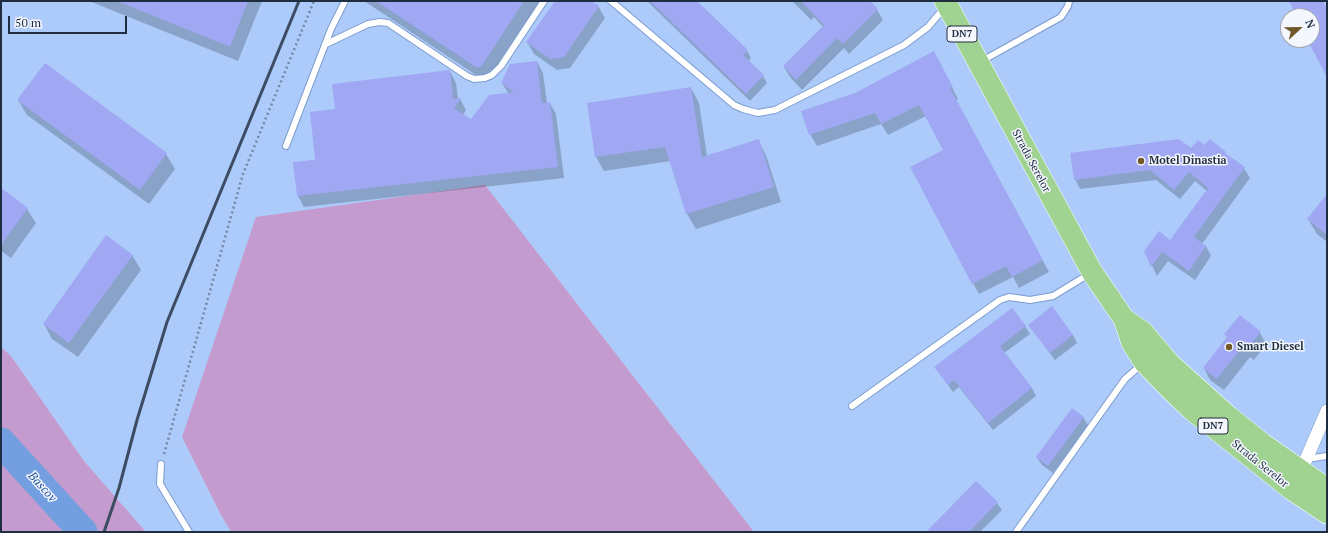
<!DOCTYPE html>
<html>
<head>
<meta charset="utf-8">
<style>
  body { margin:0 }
  #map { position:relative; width:1328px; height:533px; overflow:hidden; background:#c3d8f8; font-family:"PT Serif",serif }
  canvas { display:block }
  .frame { position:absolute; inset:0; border:2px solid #1f2d41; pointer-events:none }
  .north { position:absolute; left:1280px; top:8px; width:40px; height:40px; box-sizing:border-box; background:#f4f7fd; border:1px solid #9fa6b2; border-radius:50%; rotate:68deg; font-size:11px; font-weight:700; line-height:16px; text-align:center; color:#1f2d41 }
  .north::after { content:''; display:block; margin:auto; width:14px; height:18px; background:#725729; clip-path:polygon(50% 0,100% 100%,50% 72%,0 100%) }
  .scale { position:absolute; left:8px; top:16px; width:119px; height:18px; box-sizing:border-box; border:2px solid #1f2d41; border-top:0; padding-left:5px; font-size:12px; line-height:14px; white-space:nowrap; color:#1f2d41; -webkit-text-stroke:3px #f4f7fd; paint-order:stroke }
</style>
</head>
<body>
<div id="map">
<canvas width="1328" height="533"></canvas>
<div class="frame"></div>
<div class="north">N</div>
<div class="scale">50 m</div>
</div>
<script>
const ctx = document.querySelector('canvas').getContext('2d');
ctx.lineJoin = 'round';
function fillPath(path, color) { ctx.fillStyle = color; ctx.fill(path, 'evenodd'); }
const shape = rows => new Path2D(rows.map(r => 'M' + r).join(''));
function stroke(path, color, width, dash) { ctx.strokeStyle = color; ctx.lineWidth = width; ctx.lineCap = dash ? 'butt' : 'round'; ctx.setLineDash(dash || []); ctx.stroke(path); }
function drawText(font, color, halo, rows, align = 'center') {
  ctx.font = font + ' "PT Serif",serif'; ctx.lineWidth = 3; ctx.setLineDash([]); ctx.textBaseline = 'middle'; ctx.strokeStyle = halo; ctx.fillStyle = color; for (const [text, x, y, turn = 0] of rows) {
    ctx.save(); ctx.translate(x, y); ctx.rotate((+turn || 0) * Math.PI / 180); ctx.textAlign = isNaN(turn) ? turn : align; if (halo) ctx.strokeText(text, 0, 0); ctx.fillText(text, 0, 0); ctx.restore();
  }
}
fillPath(shape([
  [1,1,1327,1,1327,532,754,532,485,185,221,515,231,532,146,532,84,461,11,356,1,347],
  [1288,16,1312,16,1312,40,1288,40]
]), '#accbfb');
fillPath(shape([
  [485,185,754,532,231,532,221,515,182,437,256,217],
  [1,347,11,356,84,461,146,532,1,532]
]), '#c39bce');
fillPath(shape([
  [89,1,262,1,238,61],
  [364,1,542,1,489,81,485,81],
  [556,1,591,1,598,6,605,18,570,68,557,70,534,54,527,42],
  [647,1,695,1,747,51,751,58,748,62,763,76,767,83,750,101],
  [792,1,869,1,877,10,883,20,849,54,844,48,802,90,790,77,784,67,823,27,814,17,811,20],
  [1290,1,1323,1,1327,10,1327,74,1309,40,1312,40,1312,16,1297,16],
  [537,62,543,73,547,103,550,103,556,114,564,178,304,207,298,196,294,163,316,160,336,110,450,71,456,83,458,99,460,99,466,110,463,115,471,121,508,93,502,83],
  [45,64,166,154,175,169,149,204,27,115,18,100],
  [940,64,958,99,956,100,1049,272,1019,288,1013,277,979,294,973,283,945,150,926,116,888,135,881,124,817,146,810,134],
  [691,88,699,103,707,156,758,140,766,155,781,202,696,229,687,214,671,161,604,171,596,157],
  [1210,140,1225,153,1227,156,1244,168,1250,178,1202,244,1206,246,1211,256,1195,280,1168,261,1157,276,1145,251,1170,241,1207,191,1195,181,1180,199,1156,180,1080,189,1075,179,1205,147],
  [1,189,27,209,36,223,11,258,1,251],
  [1327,195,1327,242,1317,234,1308,219],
  [132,255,141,270,78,357,52,339,44,324],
  [1029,325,1073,335,1077,343,1055,360],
  [1025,326,1030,334,1004,353,1032,388,1036,396,993,430,959,387,953,392,936,367],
  [1260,333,1266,344,1254,360,1250,357,1224,390,1210,380,1204,368,1228,338,1225,334],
  [1083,417,1088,425,1053,473,1042,465,1037,458],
  [976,482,997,503,1002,510,980,532,931,532]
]), '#0003');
stroke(shape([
  [1,442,83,532]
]), '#739ee0', 29);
fillPath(shape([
  [117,1,248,1,230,47],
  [376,1,524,1,481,67,476,67],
  [555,1,592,1,599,6,564,57,550,59,526,42],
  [650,1,697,1,748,50,743,55,764,75,746,94],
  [801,1,870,1,878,9,843,44,837,38,796,80,783,66,824,25],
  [1289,1,1323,1,1327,10,1327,77,1310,45,1312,44,1312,16,1297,16],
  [934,51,953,87,950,88,1043,260,1012,277,1006,266,972,284,910,167,943,150,919,105,881,124,875,113,809,135,801,111,855,93],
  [537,61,542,103,550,102,558,167,297,196,293,162,315,160,310,112,335,109,332,84,450,70,453,99,461,98,454,108,471,119,489,95,514,92,501,83,510,64],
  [45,63,167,153,140,190,17,100],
  [691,87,702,157,759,139,774,187,686,214,665,147,595,157,587,103],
  [1179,139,1191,148,1198,140,1204,145,1210,139,1226,152,1225,153,1245,167,1194,237,1206,246,1189,271,1162,252,1151,267,1144,251,1159,231,1170,240,1208,188,1189,172,1174,190,1150,170,1074,180,1070,153],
  [1,188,28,208,1,245],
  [1327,194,1327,235,1307,219],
  [106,235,133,255,69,343,43,324],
  [1052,306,1073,335,1050,353,1028,325],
  [1012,308,1026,326,1000,346,1032,388,988,423,954,380,948,385,934,367],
  [1240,315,1261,332,1247,349,1243,346,1217,379,1203,368,1227,337,1224,334],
  [1072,408,1084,417,1048,466,1036,457],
  [976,481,998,502,969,532,926,532]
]), '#a0a8f4');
const service = shape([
  [611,1,734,105,743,109,758,113,775,110,904,45,928,27,945,7],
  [326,44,368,24,380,22,388,23,467,76,474,79,485,78,492,75,501,66,544,1],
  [980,62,1061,17,1068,6,1069,1],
  [286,146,331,29,345,1],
  [852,406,1000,300,1009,297,1030,300,1053,296,1089,274],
  [1307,459,1327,456],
  [161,464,160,484,189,532],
  [1016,532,1125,379,1141,365]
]);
const minor = shape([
  [1301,471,1327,411]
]);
const trunk = shape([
  [945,1,1092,272,1124,319,1132,343,1144,362,1171,390,1192,410,1291,489,1327,513],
  [1124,319,1143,332,1170,364,1228,416,1263,444,1327,489]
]);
stroke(service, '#7b9ccf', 8);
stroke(minor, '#7b9ccf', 14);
stroke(trunk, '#fff', 22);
stroke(shape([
  [164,454,243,174,314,1]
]), '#7486a0', 2.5, [2, 3]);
stroke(service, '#fff', 6);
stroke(minor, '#fff', 13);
stroke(trunk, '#a0d292', 21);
stroke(shape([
  [104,532,119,488,137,420,167,322,299,1]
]), '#3d4c62', 3);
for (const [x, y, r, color] of [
  [1141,161,4,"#725729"],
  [1229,347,4,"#725729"]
]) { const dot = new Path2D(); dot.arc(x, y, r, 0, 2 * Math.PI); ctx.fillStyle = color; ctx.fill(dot); stroke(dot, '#f4f7fd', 1.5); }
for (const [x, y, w] of [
  [962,34,30],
  [1213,426,30]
]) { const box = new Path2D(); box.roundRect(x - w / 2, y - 8, w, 16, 3); ctx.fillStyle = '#f4f7fd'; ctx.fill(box); stroke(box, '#1f2d41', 1); }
drawText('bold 10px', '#1f2d41', null, [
  ["DN7",962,34],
  ["DN7",1213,426]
]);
drawText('11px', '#1f2d41', '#f4f7fd', [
  ["Strada Serelor",1031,161,62],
  ["Strada Serelor",1260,464,39]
]);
drawText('bold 11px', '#1f2d41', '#f4f7fd', [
  ["Motel Dinastia",1149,161],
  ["Smart Diesel",1237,347]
], 'left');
drawText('italic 12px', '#1e52a1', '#f4f7fd', [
  ["Bascov",42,487,48]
]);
</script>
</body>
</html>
